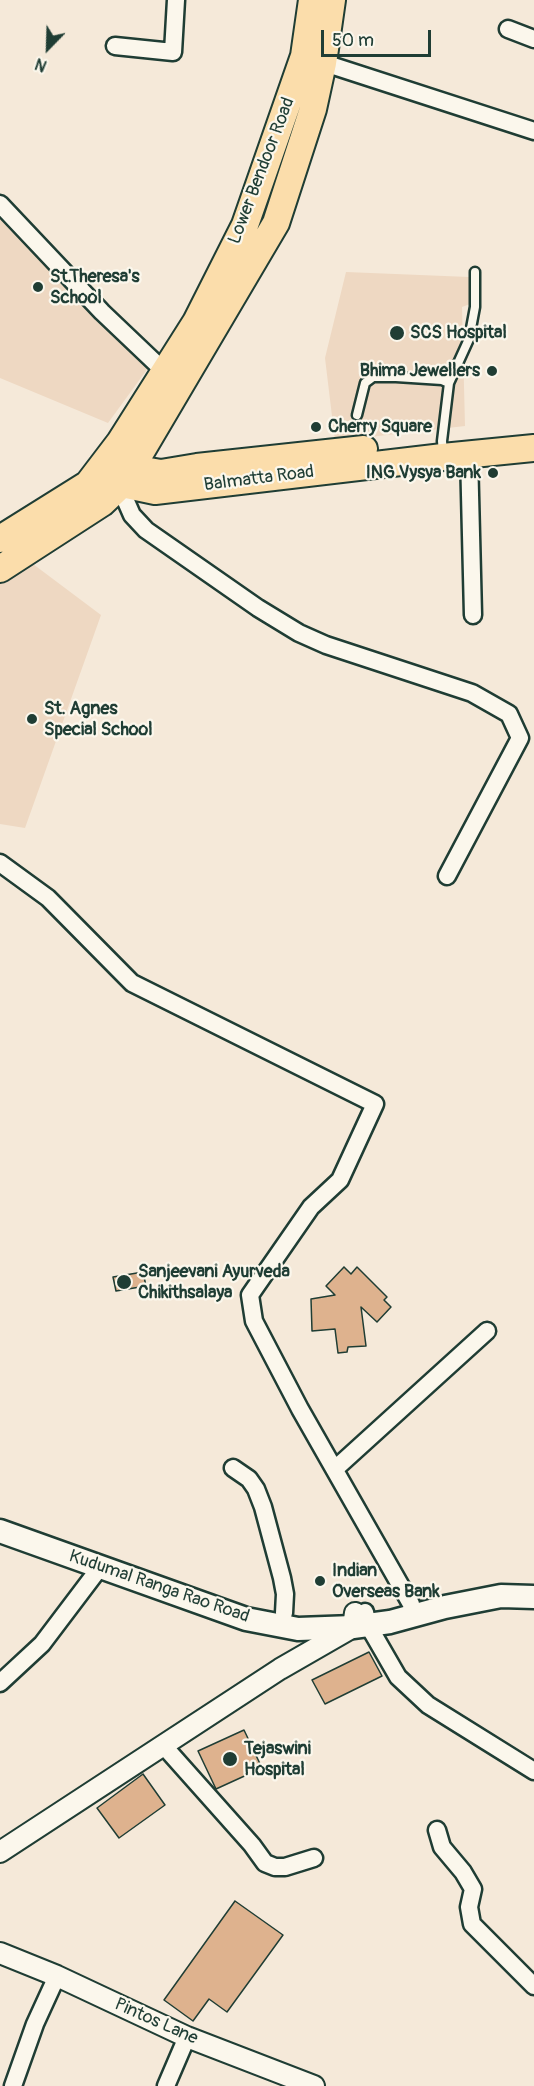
<!DOCTYPE html>
<html>
<head>
<meta charset="utf-8">
<style>
  body { margin:0 }
  #map { position:relative; width:534px; height:2086px; overflow:hidden; background:#f5e9d9; font-family:Pangolin,sans-serif }
  canvas { display:block }
  .north { position:absolute; left:18px; top:18px; width:60px; height:60px; -webkit-text-stroke:4px #fbf7ec; paint-order:stroke; rotate:203deg; font-size:16px; font-weight:700; line-height:24px; text-align:center; color:#1f3d34 }
  .north::after { content:''; display:block; margin:auto; width:21px; height:27px; background:#1f3d34; clip-path:polygon(50% 0,100% 100%,50% 72%,0 100%) }
  .scale { position:absolute; left:321px; top:30px; width:110px; height:27px; box-sizing:border-box; border:3px solid #1f3d34; border-top:0; padding-left:8px; font-size:18px; line-height:21px; white-space:nowrap; color:#1f3d34; -webkit-text-stroke:4px #fbf7ec; paint-order:stroke }
</style>
</head>
<body>
<div id="map">
<canvas width="534" height="2086"></canvas>
<div class="north">N</div>
<div class="scale">50 m</div>
</div>
<script>
const ctx = document.querySelector('canvas').getContext('2d');
ctx.lineJoin = 'round';
function fillPath(path, color) { ctx.fillStyle = color; ctx.fill(path, 'evenodd'); }
const shape = rows => new Path2D(rows.map(r => 'M' + r).join(''));
function stroke(path, color, width, dash) { ctx.strokeStyle = color; ctx.lineWidth = width; ctx.lineCap = dash ? 'butt' : 'round'; ctx.setLineDash(dash || []); ctx.stroke(path); }
function drawText(font, color, halo, rows, align = 'center') {
  ctx.font = font + ' Pangolin,sans-serif'; ctx.lineWidth = 4.5; ctx.setLineDash([]); ctx.textBaseline = 'middle'; ctx.strokeStyle = halo; ctx.fillStyle = color; for (const [text, x, y, turn = 0] of rows) {
    ctx.save(); ctx.translate(x, y); ctx.rotate((+turn || 0) * Math.PI / 180); ctx.textAlign = isNaN(turn) ? turn : align; if (halo) ctx.strokeText(text, 0, 0); ctx.fillText(text, 0, 0); ctx.restore();
  }
}
fillPath(shape([
  [0,210,151,364,108,423,0,378],
  [346,272,469,277,470,304,462,307,465,426,335,441,325,358],
  [29,561,101,615,25,828,0,824,0,581]
]), '#eed8c2');
const building = shape([
  [344,1267,351,1274,357,1267,387,1297,384,1300,391,1307,377,1322,361,1307,366,1346,348,1347,347,1352,338,1353,335,1329,312,1331,311,1299,335,1295,326,1286,344,1267],
  [143,1272,146,1286,116,1291,113,1277,143,1272],
  [369,1652,382,1676,325,1704,312,1680,369,1652],
  [244,1730,262,1768,216,1789,198,1751,244,1730],
  [143,1774,165,1805,119,1838,97,1808,143,1774],
  [235,1901,283,1935,227,2012,209,1999,193,2021,164,2000,235,1901]
]);
fillPath(building, '#deb28e');
stroke(building, '#1f3d34', 1.5);
const service = shape([
  [449,383,469,339,475,307,475,272],
  [357,415,365,383,373,377,396,377,442,380,449,383,442,441,443,453]
]);
const minor = shape([
  [508,29,534,39],
  [115,46,173,52,176,0],
  [315,60,534,131],
  [0,204,102,312,164,371],
  [469,454,473,615],
  [122,484,125,499,132,515,146,530,258,608,299,633,326,645,472,693,509,714,520,738,447,876],
  [0,863,48,898,132,983,375,1104,340,1180,311,1207,250,1295,254,1321,300,1409,411,1604],
  [233,1468,249,1479,256,1489,263,1507,282,1578,285,1594,284,1613],
  [335,1469,487,1331],
  [365,1612,368,1625,398,1677,428,1705,534,1771],
  [0,1683,42,1644,101,1566],
  [163,1745,252,1845,265,1863,275,1867,285,1867,314,1858],
  [437,1830,442,1847,463,1872,473,1889,469,1907,472,1924,534,1986],
  [13,2086,35,2024,57,1976],
  [166,2086,187,2037]
]);
const tertiary = shape([
  [0,1852,280,1669,353,1627,355,1613],
  [0,1953,57,1976,187,2037,314,2086]
]);
const secondary = shape([
  [0,1531,246,1619,298,1629,353,1627,390,1622,445,1607,501,1596,534,1597]
]);
const primary = shape([
  [119,460,143,470,161,473,197,467,364,449],
  [88,484,120,442,196,322,245,225,304,56,312,0],
  [0,539,88,484,122,484,155,491,443,457,534,448],
  [0,569,102,503,122,484,276,223,313,109,323,63,332,0]
]);
stroke(service, '#1f3d34', 13);
stroke(minor, '#1f3d34', 21);
stroke(tertiary, '#1f3d34', 24);
stroke(secondary, '#1f3d34', 27);
stroke(primary, '#1f3d34', 30);
stroke(service, '#fbf7ec', 8);
stroke(minor, '#fbf7ec', 16);
stroke(tertiary, '#fbf7ec', 20);
stroke(secondary, '#fbf7ec', 22);
stroke(primary, '#fbddab', 26);
for (const [x, y, r, color] of [
  [38,287,6,"#1f3d34"],
  [397,333,8,"#1f3d34"],
  [492,371,6,"#1f3d34"],
  [316,427,6,"#1f3d34"],
  [493,473,6,"#1f3d34"],
  [32,719,6,"#1f3d34"],
  [124,1282,8,"#1f3d34"],
  [320,1581,6,"#1f3d34"],
  [230,1759,8,"#1f3d34"]
]) { const dot = new Path2D(); dot.arc(x, y, r, 0, 2 * Math.PI); ctx.fillStyle = color; ctx.fill(dot); stroke(dot, '#fbf7ec', 2); }
drawText('18px', '#1f3d34', '#fbf7ec', [
  ["Lower Bendoor Road",262,171,-69],
  ["Balmatta Road",259,479,-7],
  ["Kudumal Ranga Rao Road",159,1587,19],
  ["Pintos Lane",156,2022,24]
]);
drawText('bold 18px', '#1f3d34', '#fbf7ec', [
  ["St.Theresa's",50,277],
  ["School",50,298],
  ["SCS Hospital",410,333],
  ["Bhima Jewellers",480,371,"right"],
  ["Cherry Square",328,427],
  ["ING Vysya Bank",481,473,"right"],
  ["St. Agnes",44,709],
  ["Special School",44,730],
  ["Sanjeevani Ayurveda",138,1272],
  ["Chikithsalaya",138,1293],
  ["Indian",332,1571],
  ["Overseas Bank",332,1592],
  ["Tejaswini",244,1749],
  ["Hospital",244,1770]
], 'left');
</script>
</body>
</html>
